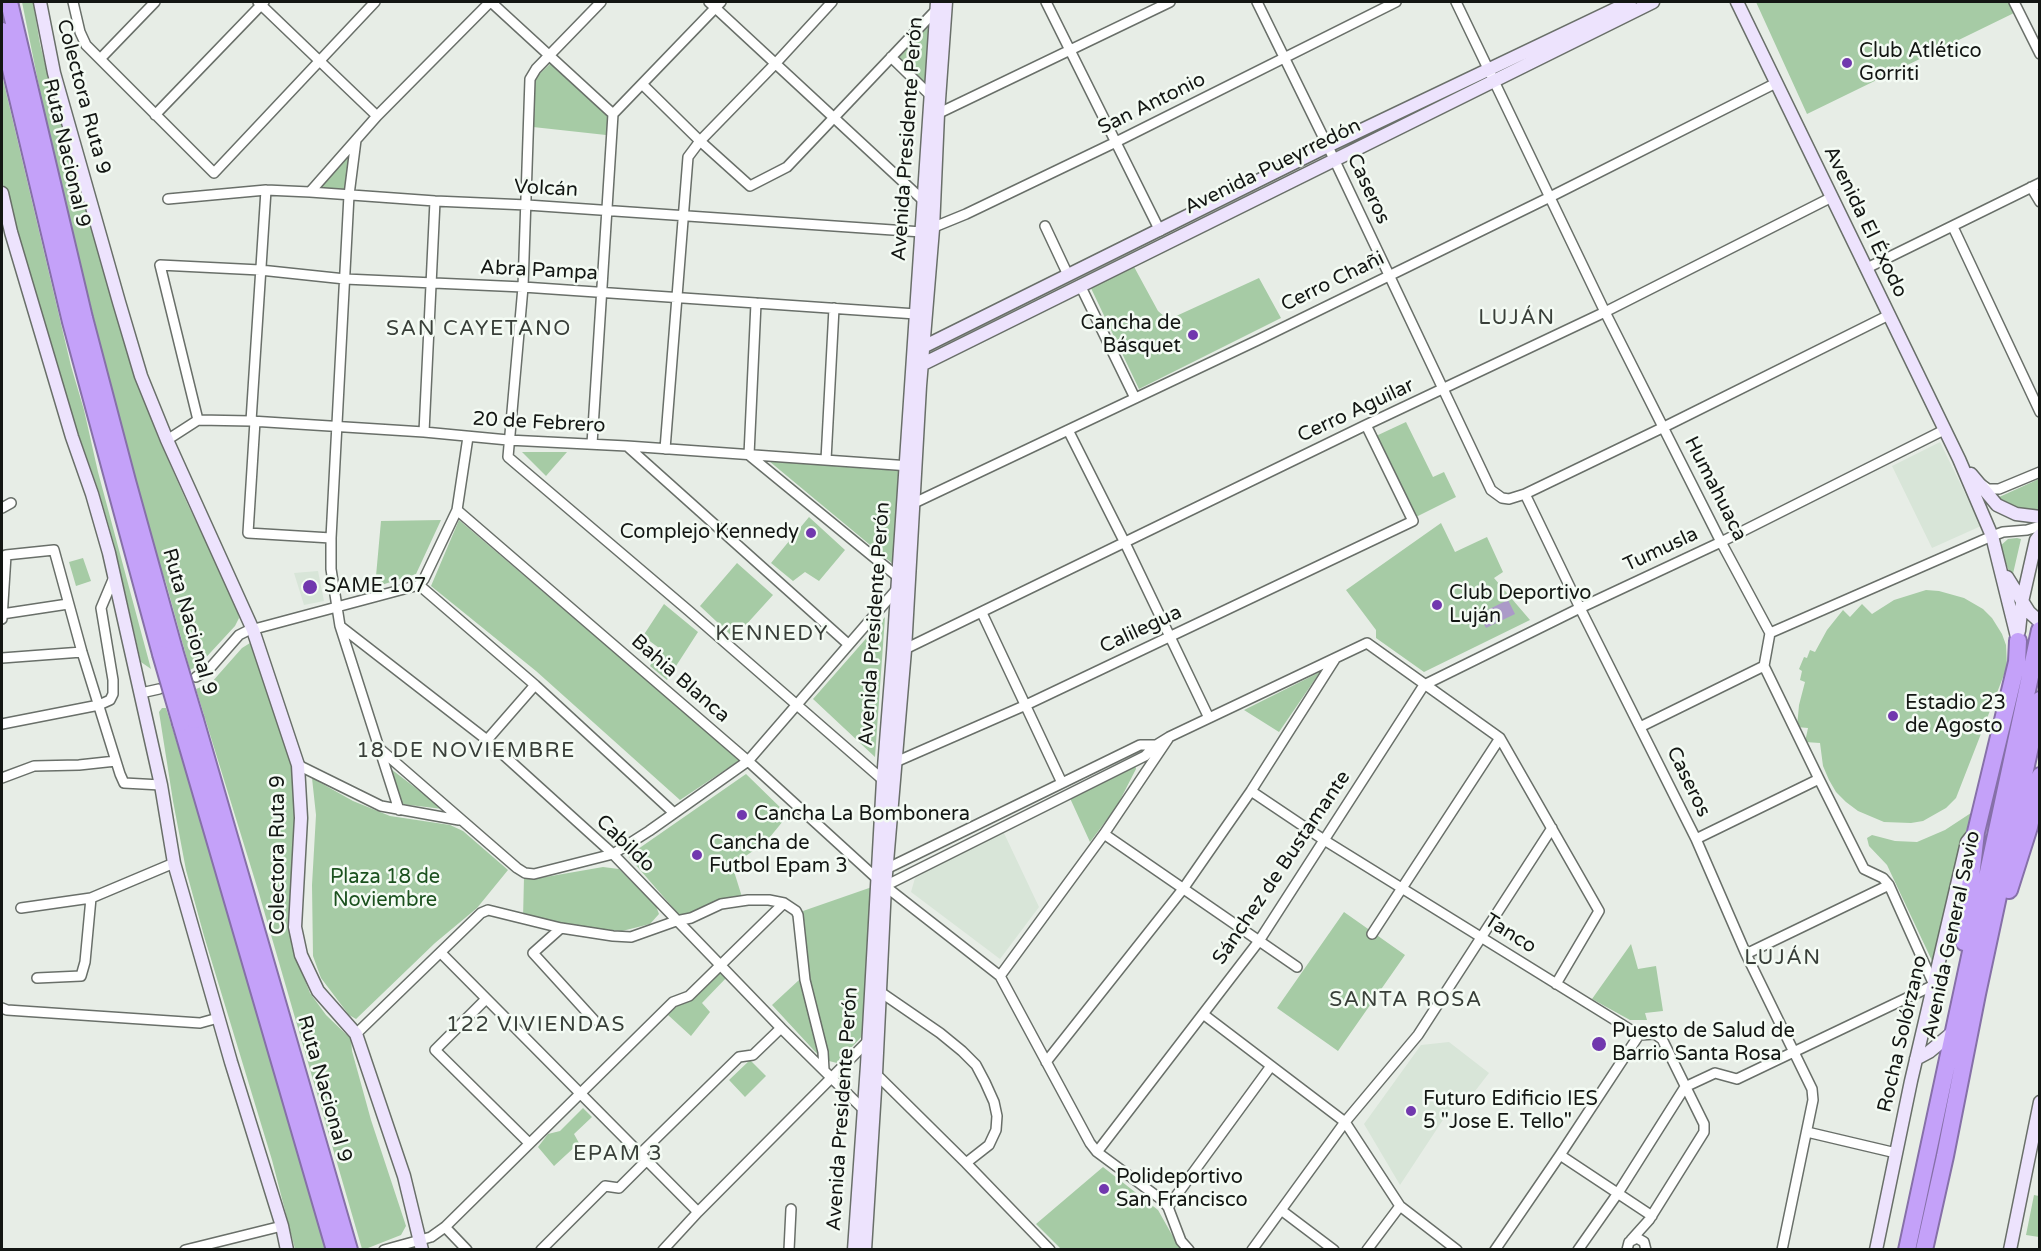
<!DOCTYPE html>
<html>
<head>
<meta charset="utf-8">
<style>
  body { margin:0 }
  #map { position:relative; width:2041px; height:1251px; overflow:hidden; background:#e7ede6; font-family:"Varela Round",sans-serif }
  canvas { display:block }
  .frame { position:absolute; inset:0; border:3px solid #131613; pointer-events:none }
</style>
</head>
<body>
<div id="map">
<canvas width="2041" height="1251"></canvas>
<div class="frame"></div>
</div>
<script>
const ctx = document.querySelector('canvas').getContext('2d');
ctx.lineJoin = 'round';
function fillPath(path, color) { ctx.fillStyle = color; ctx.fill(path, 'evenodd'); }
const shape = rows => new Path2D(rows.map(r => 'M' + r).join(''));
function stroke(path, color, width, dash) { ctx.strokeStyle = color; ctx.lineWidth = width; ctx.lineCap = dash ? 'butt' : 'round'; ctx.setLineDash(dash || []); ctx.stroke(path); }
function drawText(font, color, halo, rows, align = 'center') {
  ctx.font = font + ' "Varela Round",sans-serif'; ctx.lineWidth = 5; ctx.setLineDash([]); ctx.textBaseline = 'middle'; ctx.strokeStyle = halo; ctx.fillStyle = color; for (const [text, x, y, turn = 0] of rows) {
    ctx.save(); ctx.translate(x, y); ctx.rotate((+turn || 0) * Math.PI / 180); ctx.textAlign = isNaN(turn) ? turn : align; if (halo) ctx.strokeText(text, 0, 0); ctx.fillText(text, 0, 0); ctx.restore();
  }
}
fillPath(shape([
  [1940,442,1981,526,1932,548,1892,466],
  [318,571,324,601,304,605,294,573],
  [1002,829,1039,907,1000,959,911,892,915,878],
  [1449,1042,1489,1073,1472,1095,1458,1097,1400,1185,1364,1124,1421,1045]
]), '#d8e5d8');
fillPath(shape([
  [22,2,33,2,40,44,55,104,139,385,158,437,188,505,237,606,239,618,235,626,199,665,190,670,166,583,155,552,102,351,51,146],
  [1756,2,2008,2,2014,13,1807,114],
  [934,14,929,92,893,57],
  [551,63,610,116,606,135,533,127,533,80],
  [2,75,71,366,84,410,98,472,151,669,141,662,114,544,98,489,72,416,21,259,2,180],
  [350,155,345,190,320,187],
  [1132,263,1158,311,1165,317,1174,317,1259,278,1281,318,1139,389,1089,284],
  [1406,422,1433,477,1444,472,1456,497,1416,517,1376,436],
  [522,452,567,452,546,476],
  [769,461,900,471,893,564],
  [2039,479,2039,511,2030,511,1999,502,1997,498],
  [809,517,845,550,819,581,805,572,793,581,771,563],
  [441,520,416,574,375,587,381,521],
  [459,520,664,695,740,760,680,800,536,671,431,586],
  [1441,523,1455,552,1487,537,1503,572,1494,578,1530,620,1424,672,1376,638,1376,630,1346,590],
  [2017,538,2021,539,2012,578,1999,547,2008,539],
  [83,558,91,581,76,586,69,562],
  [737,563,773,595,734,638,700,606],
  [1926,590,1939,591,1964,598,1983,609,1992,618,2002,634,2006,645,2007,667,1956,798,1946,808,1923,821,1911,823,1884,822,1858,811,1846,802,1836,792,1829,780,1823,766,1820,743,1805,742,1808,728,1797,727,1799,705,1805,682,1800,680,1802,671,1799,669,1804,657,1807,658,1810,650,1815,652,1827,630,1843,610,1850,617,1862,604,1872,614,1894,600],
  [664,604,698,632,667,680,650,666,659,648,643,636],
  [885,617,875,757,813,699],
  [250,643,290,752,294,778,296,829,289,924,292,948,310,993,326,1015,351,1039,352,1051,371,1120,406,1226,401,1235,368,1248,362,1249,258,890,196,689,211,683,242,648],
  [1320,672,1279,732,1244,710],
  [162,708,166,708,219,878,325,1249,295,1249,272,1160,204,936,186,870,173,801,159,712],
  [1135,764,1136,769,1117,806,1090,842,1069,796],
  [391,769,443,809,401,804],
  [746,774,788,815,765,843,732,865,742,897,681,917,628,856],
  [312,778,353,801,390,816,450,825,463,831,508,870,477,908,435,943,356,1019,349,1015,321,978,313,956,312,885,316,815],
  [1974,811,1960,847,1934,965,1887,865,1869,846,1867,838,1872,835,1895,841,1917,842,1945,830],
  [603,867,619,869,656,906,659,914,650,924,622,931,580,927,523,919,524,877,534,879],
  [872,887,865,1033,837,1063,829,1061,810,978,803,911],
  [1344,912,1405,955,1338,1051,1277,1008],
  [1631,944,1638,969,1656,966,1663,1011,1645,1013,1647,1020,1630,1020,1592,999],
  [720,968,728,976,702,1003,710,1012,691,1036,668,1015,678,1005,692,998],
  [799,980,821,1058,772,1005],
  [750,1060,766,1076,745,1097,729,1080],
  [583,1108,592,1117,574,1134,579,1143,554,1166,538,1147,548,1134,560,1131],
  [1103,1167,1158,1210,1180,1249,1061,1249,1036,1224],
  [2034,1195,2039,1196,2039,1237,2026,1235]
]), '#a6cba5');
fillPath(shape([
  [1508,600,1515,614,1486,628,1479,614]
]), '#ab9ac8');
const street = shape([
  [73,2,80,32,86,45,214,173,375,2],
  [258,2,377,116],
  [491,2,613,114],
  [601,2,536,69,530,79,523,287,508,457,689,611,883,780],
  [709,2,927,204],
  [1046,2,1160,231],
  [1257,2,1334,159,1491,490,1502,498,1509,499,1525,494,1664,427,1889,315],
  [1456,2,1605,312,1721,542,1770,633,1764,666,1819,779,1864,869,1883,878,1889,885,1934,985,1737,1079,1715,1073,1685,1087,1618,1193,1578,1250],
  [2014,2,2040,54],
  [891,57,930,95,933,95],
  [100,59,155,2],
  [642,84,700,141,750,186,787,167,937,9],
  [613,114,721,2],
  [155,115,264,2],
  [935,115,1170,2],
  [356,140,349,195,331,538,331,569,340,626,399,810],
  [2031,187,2040,202],
  [310,192,377,116,490,2],
  [168,199,266,190,310,192,435,201,527,205,922,232,966,214,1116,142,1396,2],
  [1045,226,1068,275],
  [1953,227,2040,412],
  [1867,268,2040,183],
  [1080,285,1135,398],
  [756,303,749,455,898,577],
  [198,420,160,265,260,270,345,279,523,287,916,314],
  [251,421,266,190],
  [255,421,248,533,331,538],
  [1068,430,1125,543,1209,718],
  [424,432,435,201],
  [167,440,198,420,251,421,424,432,508,440,627,446,910,466],
  [592,444,613,114],
  [627,446,848,644],
  [665,449,688,157,700,141,775,64,832,2],
  [826,460,834,308],
  [1981,484,1988,489,1999,489,2040,472],
  [1525,494,1580,608,1696,839,1746,954,1812,1089,1813,1100,1782,1250],
  [910,505,1258,340,1550,197,1776,83],
  [2,508,11,503],
  [457,510,748,761,885,886,1000,976,1090,1143,1097,1152,1162,1200,1168,1207,1181,1241,1189,1250],
  [419,585,535,685,674,813],
  [982,613,1062,783],
  [2,614,68,604],
  [2,619,6,555,54,550,82,652,120,774,124,783,161,785],
  [340,626,487,740,613,854,781,1028,865,1111],
  [1770,633,1992,536,2003,532,2027,530,2040,526],
  [901,651,1366,425,1605,312,1832,197],
  [2,658,82,652],
  [196,677,211,667,239,635,247,631,419,585,424,579,457,510,468,437],
  [1424,685,1580,608,1721,542,1944,430],
  [141,693,159,689],
  [2,724,99,705,110,700,113,694,113,680,101,608,114,577],
  [1640,727,1764,666],
  [487,740,535,685],
  [380,749,517,868,525,873,534,874,613,854,649,831,748,761,897,589],
  [891,764,1026,705,1413,521,1366,425],
  [298,765,381,806,459,820],
  [2,778,34,766,79,765,116,761],
  [1251,791,1324,840,1639,1035,1655,1034,1662,1039,1704,1124,1704,1132,1649,1220,1631,1240],
  [1104,834,1297,967],
  [1696,839,1819,779],
  [884,870,1140,745,1156,745],
  [885,886,1145,756,1156,745,1169,737,1367,643,1500,738,1599,911,1556,984],
  [21,908,91,898,174,863],
  [561,928,533,953,594,1020],
  [1372,934,1500,738],
  [441,953,698,1212],
  [1746,954,1889,885],
  [1000,976,1104,834,1168,739],
  [37,978,81,976,85,962,91,898],
  [876,989,940,1033,962,1051,976,1065,985,1082,994,1102,997,1116,996,1130,989,1145,966,1163],
  [486,999,435,1050,529,1143],
  [2,1008,7,1010,200,1023,218,1018],
  [1203,1014,1345,1122,1400,1206,1457,1250],
  [356,1034,481,913,488,910,561,928,613,936,631,937,676,921,691,918,721,904,748,900,769,900,784,903,796,911,798,915,805,980,823,1052,824,1070],
  [1046,1062,1183,889,1251,791,1335,659],
  [873,1071,966,1163,1050,1250],
  [1807,1132,1896,1153],
  [1097,1152,1259,941,1424,685],
  [640,1154,739,1057,753,1055,781,1028],
  [1560,1155,1652,1216],
  [1168,1207,1271,1066],
  [1281,1210,1334,1250],
  [445,1227,467,1250],
  [185,1250,282,1226],
  [384,1250,431,1237,445,1227,673,1002,689,996,784,903],
  [541,1250,605,1186,619,1188,647,1160],
  [663,1250,698,1212,869,1040],
  [789,1250,791,1209],
  [1252,1250,1345,1122,1418,1035,1552,828],
  [1367,1250,1400,1206],
  [1495,1250,1560,1155,1639,1035],
  [1627,1250,1629,1242,1637,1238,1644,1242,1646,1250]
]);
const secondary = shape([
  [40,2,54,73,119,302,141,376,167,440,253,630,298,765,301,818,295,927,301,955,318,991,356,1034,404,1176,422,1250],
  [1737,2,1959,459,1992,536,2018,641],
  [2,193,11,232,72,437,92,494,109,553,161,785,174,863,231,1062,282,1226,287,1250],
  [919,349,1328,146,1630,2],
  [917,367,1653,2],
  [1971,474,1997,505,2016,514,2040,517],
  [2007,577,2029,612,2040,622],
  [2019,631,2022,602,2036,540,2040,535],
  [1916,1059,1929,1052,1952,1033],
  [854,1250,867,1065,883,780,893,653,937,2],
  [865,1250,876,1074,885,886,905,650,920,386,933,229,938,114,946,2],
  [1876,1250,1911,1081,1967,842,1975,832],
  [2010,1250,2040,1102]
]);
const highway = shape([
  [9,2,84,318,127,481,174,650],
  [2,31,71,322,161,654],
  [195,720,349,1250],
  [181,723,335,1250],
  [2009,890,2029,827,2040,776],
  [1964,942,1976,832,2017,662,2018,641],
  [1907,1250,2040,630],
  [1924,1250,1945,1156,1977,994,2040,700]
]);
stroke(street, '#696f69', 12);
stroke(secondary, '#696f69', 15);
stroke(highway, '#8670a8', 20);
stroke(street, '#fff', 9);
stroke(secondary, '#ede3fd', 12);
stroke(highway, '#c4a1f9', 16);
const highwayBridge = shape([
  [174,650,195,720],
  [161,654,181,723]
]);
stroke(highwayBridge, '#8670a8', 20, []);
stroke(highwayBridge, '#c4a1f9', 16);
for (const [x, y, r, color] of [
  [1847,63,6,"#7138ae"],
  [1193,335,6,"#7138ae"],
  [811,533,6,"#7138ae"],
  [310,587,8,"#7138ae"],
  [1437,605,6,"#7138ae"],
  [1893,716,6,"#7138ae"],
  [742,815,6,"#7138ae"],
  [697,855,6,"#7138ae"],
  [1599,1044,8,"#7138ae"],
  [1411,1111,6,"#7138ae"],
  [1104,1189,6,"#7138ae"]
]) { const dot = new Path2D(); dot.arc(x, y, r, 0, 2 * Math.PI); ctx.fillStyle = color; ctx.fill(dot); stroke(dot, '#f4fbf4', 2); }
drawText('20px', '#131613', '#f4fbf4', [
  ["Club Atlético",1859,52],
  ["Gorriti",1859,75],
  ["Cancha de",1181,324,"right"],
  ["Básquet",1181,347,"right"],
  ["Complejo Kennedy",799,533,"right"],
  ["SAME 107",324,587],
  ["Club Deportivo",1449,594],
  ["Luján",1449,617],
  ["Estadio 23",1905,704],
  ["de Agosto",1905,727],
  ["Cancha La Bombonera",754,815],
  ["Cancha de",709,844],
  ["Futbol Epam 3",709,867],
  ["Puesto de Salud de",1612,1032],
  ["Barrio Santa Rosa",1612,1055],
  ["Futuro Edificio IES",1423,1100],
  ["5 \"Jose E. Tello\"",1423,1123],
  ["Polideportivo",1116,1178],
  ["San Francisco",1116,1201]
], 'left');
drawText('20px', '#131613', '#f4fbf4', [
  ["Colectora Ruta 9",83,97,75],
  ["San Antonio",1152,104,-26],
  ["Avenida Presidente Perón",908,139,-86],
  ["Ruta Nacional 9",66,153,77],
  ["Avenida Pueyrredón",1273,167,-26],
  ["Volcán",546,189,3],
  ["Caseros",1368,189,65],
  ["Avenida El Éxodo",1865,222,64],
  ["Abra Pampa",539,271,3],
  ["Cerro Chañi",1333,282,-26],
  ["Cerro Aguilar",1356,411,-25],
  ["20 de Febrero",539,423,3],
  ["Humahuaca",1715,489,63],
  ["Tumusla",1661,550,-25],
  ["Ruta Nacional 9",189,622,74],
  ["Avenida Presidente Perón",875,624,-86],
  ["Calilegua",1141,630,-25],
  ["Bahia Blanca",680,679,41],
  ["Caseros",1688,782,64],
  ["Cabildo",625,844,44],
  ["Colectora Ruta 9",279,855,-90],
  ["Sánchez de Bustamante",1282,868,-56],
  ["Tanco",1510,934,32],
  ["Avenida General Savio",1952,935,-78],
  ["Rocha Solórzano",1903,1034,-77],
  ["Ruta Nacional 9",324,1089,74],
  ["Avenida Presidente Perón",843,1109,-86]
]);
drawText('20px', '#1b511e', '#f4fbf4', [
  ["Plaza 18 de",385,878],
  ["Noviembre",385,901]
]);
ctx.letterSpacing = '1.5px';
drawText('21px', '#393f39', '#f4fbf4', [
  ["LUJÁN",1517,318],
  ["SAN CAYETANO",479,329],
  ["KENNEDY",772,634],
  ["18 DE NOVIEMBRE",466,751],
  ["LUJÁN",1783,958],
  ["SANTA ROSA",1406,1000],
  ["122 VIVIENDAS",536,1025],
  ["EPAM 3",618,1154]
]);
ctx.letterSpacing = '0px';
</script>
</body>
</html>
